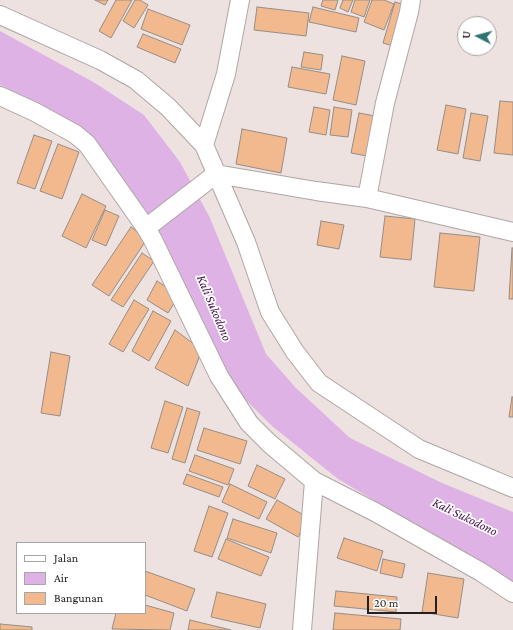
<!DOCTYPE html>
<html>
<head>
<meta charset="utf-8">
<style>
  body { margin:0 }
  #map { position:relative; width:513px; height:630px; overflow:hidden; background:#ede2e0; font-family:"Crimson Pro",serif }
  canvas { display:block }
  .legend { position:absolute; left:16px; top:542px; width:130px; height:72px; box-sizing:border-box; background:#fff; border:1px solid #a7a6a5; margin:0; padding:5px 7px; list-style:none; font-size:12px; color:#24201f }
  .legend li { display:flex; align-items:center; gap:8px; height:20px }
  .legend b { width:20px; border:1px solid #a7a6a5 }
  .north { position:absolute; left:457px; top:16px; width:40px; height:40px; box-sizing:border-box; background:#fff; border:1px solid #a7a6a5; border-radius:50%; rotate:276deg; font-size:11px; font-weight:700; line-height:16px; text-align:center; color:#24201f }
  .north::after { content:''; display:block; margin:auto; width:14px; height:18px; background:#2c7570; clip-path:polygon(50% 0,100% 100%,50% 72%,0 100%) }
  .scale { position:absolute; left:367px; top:596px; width:70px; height:18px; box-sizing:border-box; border:2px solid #24201f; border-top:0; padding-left:5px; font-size:12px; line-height:14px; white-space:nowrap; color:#24201f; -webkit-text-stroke:3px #fff; paint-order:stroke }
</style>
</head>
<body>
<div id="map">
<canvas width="513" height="630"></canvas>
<ul class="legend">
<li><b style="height:5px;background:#fff"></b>Jalan</li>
<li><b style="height:11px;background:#dfb2e6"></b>Air</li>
<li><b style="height:11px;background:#f1b98d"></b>Bangunan</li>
</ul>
<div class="north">U</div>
<div class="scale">20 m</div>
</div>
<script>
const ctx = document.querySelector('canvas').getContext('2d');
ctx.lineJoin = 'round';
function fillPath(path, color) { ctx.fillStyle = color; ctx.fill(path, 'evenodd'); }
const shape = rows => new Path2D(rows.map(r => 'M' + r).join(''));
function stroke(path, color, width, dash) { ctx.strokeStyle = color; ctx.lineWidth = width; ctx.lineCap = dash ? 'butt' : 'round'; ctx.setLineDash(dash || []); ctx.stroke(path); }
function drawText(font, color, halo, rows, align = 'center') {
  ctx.font = font + ' "Crimson Pro",serif'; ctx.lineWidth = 3.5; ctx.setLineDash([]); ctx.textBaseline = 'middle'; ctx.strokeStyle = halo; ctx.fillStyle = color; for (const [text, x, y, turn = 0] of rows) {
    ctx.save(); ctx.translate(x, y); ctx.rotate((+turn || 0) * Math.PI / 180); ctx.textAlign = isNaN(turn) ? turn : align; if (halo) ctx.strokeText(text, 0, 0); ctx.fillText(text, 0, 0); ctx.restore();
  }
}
fillPath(shape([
  [0,31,95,83,144,115,180,162,210,218,266,354,296,388,350,438,442,483,513,512,513,585,472,558,338,479,272,426,247,401,228,376,158,229,81,131,49,109,0,85]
]), '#dfb2e6');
const building = shape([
  [95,0,108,0,105,5,95,0],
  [116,0,132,0,111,38,99,31,116,0],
  [135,0,140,0,148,5,134,28,123,21,135,0],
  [323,0,338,0,335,10,321,6,323,0],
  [343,0,353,0,348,12,340,8,343,0],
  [355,0,370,0,364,17,351,12,355,0],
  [372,0,384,0,394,4,384,30,364,22,372,0],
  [395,2,408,6,396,47,383,43,395,2],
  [257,7,309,13,306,36,254,30,257,7],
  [313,7,359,18,356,32,309,22,313,7],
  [148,9,190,25,182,45,141,29,148,9],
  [143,34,181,49,175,63,137,47,143,34],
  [304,52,323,55,321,70,301,67,304,52],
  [342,56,365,61,356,105,333,100,342,56],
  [292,67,330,74,326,94,288,87,292,67],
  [500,101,513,102,513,155,494,153,500,101],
  [446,105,466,109,458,154,437,150,446,105],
  [314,107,330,110,326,135,309,132,314,107],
  [334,107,352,110,348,137,330,135,334,107],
  [359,113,375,116,367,156,351,153,359,113],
  [471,113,488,116,480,161,463,158,471,113],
  [242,129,287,138,281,173,236,164,242,129],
  [34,135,52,141,35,189,17,183,34,135],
  [58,144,79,152,62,199,40,191,58,144],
  [82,194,106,206,86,248,62,236,82,194],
  [105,210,119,216,106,246,92,240,105,210],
  [385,216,415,219,411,260,380,257,385,216],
  [321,221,344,225,339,249,317,245,321,221],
  [131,227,147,239,109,296,92,285,131,227],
  [440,233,480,237,474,291,434,287,440,233],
  [512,248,513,248,513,299,509,299,512,248],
  [142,253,154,261,123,307,111,300,142,253],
  [157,281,179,295,168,313,147,300,157,281],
  [134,300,149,309,123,352,109,344,134,300],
  [153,311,171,321,149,361,132,351,153,311],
  [175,330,202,350,188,386,155,368,175,330],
  [51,352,70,356,60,416,41,413,51,352],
  [512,397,513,397,513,417,509,417,512,397],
  [165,401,183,407,168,453,151,448,165,401],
  [187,408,200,412,185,463,172,459,187,408],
  [204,428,247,441,240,464,197,450,204,428],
  [195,455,234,469,228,485,189,471,195,455],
  [257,465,285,479,275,499,248,486,257,465],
  [187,474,223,487,219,497,183,484,187,474],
  [230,484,267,502,259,519,222,502,230,484],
  [277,500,309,518,298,537,266,519,277,500],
  [209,506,228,513,212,557,194,551,209,506],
  [233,519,277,533,271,553,227,538,233,519],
  [344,538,383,551,377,571,337,558,344,538],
  [226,539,269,557,261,576,218,559,226,539],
  [383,559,405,564,402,578,380,573,383,559],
  [145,571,195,589,187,611,145,595,145,571],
  [428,573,464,579,458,618,422,612,428,573],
  [336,591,397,597,396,612,334,606,336,591],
  [217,592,266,604,260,628,211,617,217,592],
  [145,605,174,613,170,630,112,629,116,613,145,613,145,605],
  [335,613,401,619,400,630,333,630,335,613],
  [190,620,231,630,188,630,190,620],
  [0,624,32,627,32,630,0,630,0,624]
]);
fillPath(building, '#f1b98d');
stroke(building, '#958d88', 1);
const street = shape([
  [0,15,100,60,136,80,168,107,204,145,246,242,270,312,295,352,319,383,419,449,513,488],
  [0,96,35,112,75,134,87,144,146,228,153,240,219,376,249,423,269,443,314,481,375,512,481,572,513,593],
  [204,145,226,74,240,0],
  [367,198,385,103,409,12,411,0],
  [146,228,216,174,316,191,367,198,513,232],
  [302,630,314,481]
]);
stroke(street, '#afa5a4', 20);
stroke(street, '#fff', 18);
drawText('italic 13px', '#440c4c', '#fff', [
  ["Kali Sukodono",214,308,67],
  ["Kali Sukodono",465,517,26]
]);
</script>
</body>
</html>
